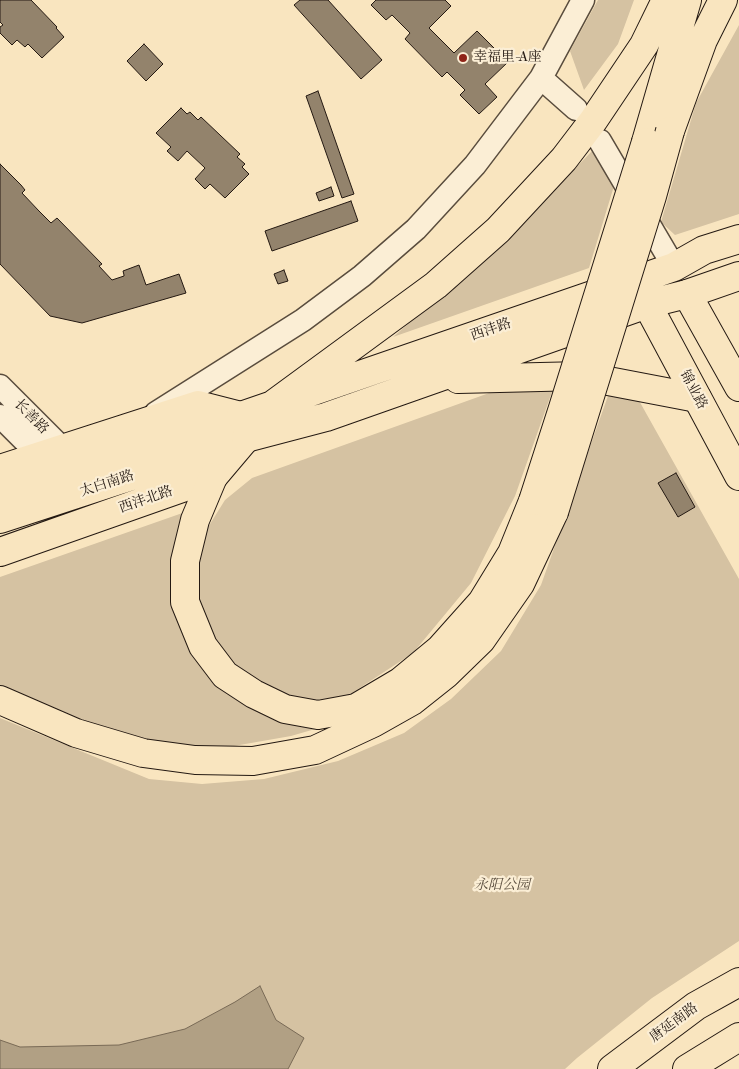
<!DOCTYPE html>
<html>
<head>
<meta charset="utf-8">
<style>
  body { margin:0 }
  canvas { display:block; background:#f9e5bf }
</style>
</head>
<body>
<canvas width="739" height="1069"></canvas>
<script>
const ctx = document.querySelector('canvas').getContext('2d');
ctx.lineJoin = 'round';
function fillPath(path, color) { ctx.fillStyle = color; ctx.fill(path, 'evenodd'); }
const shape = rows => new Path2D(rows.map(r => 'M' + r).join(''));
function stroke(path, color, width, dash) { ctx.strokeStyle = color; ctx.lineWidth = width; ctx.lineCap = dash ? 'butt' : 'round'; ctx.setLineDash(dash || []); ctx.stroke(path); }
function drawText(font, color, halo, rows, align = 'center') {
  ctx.font = font + ' "IM FELL French Canon","Noto Serif SC",serif'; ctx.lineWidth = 4.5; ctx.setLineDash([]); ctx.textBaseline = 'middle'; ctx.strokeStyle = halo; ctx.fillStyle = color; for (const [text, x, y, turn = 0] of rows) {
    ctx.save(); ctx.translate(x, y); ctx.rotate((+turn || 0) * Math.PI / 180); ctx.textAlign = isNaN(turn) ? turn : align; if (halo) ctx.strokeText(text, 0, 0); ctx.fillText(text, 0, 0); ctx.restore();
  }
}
fillPath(shape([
  [598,0,634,0,618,44,584,90,570,51],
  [739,25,739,214,675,235,661,222,696,103],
  [593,150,614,186,589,268,393,337,511,235],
  [553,389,515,496,471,583,413,653,346,697,298,701,258,684,221,653,200,612,194,570,205,532,225,500,252,478,492,392],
  [609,393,637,397,739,579,739,941,652,998,577,1058,565,1069,0,1069,0,718,149,779,202,784,264,779,338,761,404,733,451,699,501,651,541,585],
  [191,510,175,546,217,679,329,725,291,736,228,747,141,744,67,716,0,688,0,577]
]), '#d5c2a2');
const water = shape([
  [260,986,276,1020,304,1038,288,1069,0,1069,0,1040,20,1047,119,1045,185,1029,235,1002,260,986]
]);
fillPath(water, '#b1a084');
stroke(water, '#796a56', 1);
const building = shape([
  [0,0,31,0,57,27,56,28,64,37,42,58,28,44,25,47,17,40,12,45,0,33,0,27,3,25,0,22,0,0],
  [300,0,328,0,382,60,361,79,294,5,300,0],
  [376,0,445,0,451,6,429,28,454,53,477,31,508,62,485,84,497,97,479,114,460,95,465,90,447,72,442,77,405,39,410,33,392,15,386,20,371,5,376,0],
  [144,44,163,64,146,81,127,61,144,44],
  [318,91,354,194,342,198,306,96,318,91],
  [181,108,187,114,190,112,198,120,201,117,240,154,237,157,245,164,242,167,249,174,225,198,210,184,205,189,195,179,205,168,187,151,178,161,167,151,171,147,156,133,181,108],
  [0,164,21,185,25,190,22,193,39,211,51,223,57,218,102,264,99,266,112,280,124,276,124,275,123,271,139,265,146,285,179,274,186,293,82,323,50,316,0,264,0,164],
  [331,187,334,196,319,201,316,193,331,187],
  [351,201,358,221,272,251,265,231,351,201],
  [284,270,288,281,278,284,274,274,284,270],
  [676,473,695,507,678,517,658,483,676,473]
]);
fillPath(building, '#93836c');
stroke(building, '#241912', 1);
const minor = shape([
  [541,78,576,109],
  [600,141,674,267],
  [0,386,62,448],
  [156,413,303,320,362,276,416,229,475,165,541,78,583,0],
  [0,416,40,456]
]);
const major = shape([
  [687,294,739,387],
  [647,304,739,476],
  [0,469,198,405,241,416],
  [0,494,241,416],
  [0,519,245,439],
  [0,552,213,477,246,438],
  [612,1069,696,1006,739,982],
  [687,1069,739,1037]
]);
const highway = shape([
  [670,131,703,40,723,0],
  [646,142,687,0],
  [458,379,582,376,697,398],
  [271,406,436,285,498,230,564,159,593,121,644,45,666,0],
  [241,416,674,267,704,250,739,239],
  [246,438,326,417,647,304,687,294,739,276],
  [213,477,195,520,185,561,185,602,203,646,225,675,254,694,285,709,318,715,356,708,400,682,440,649,482,602,512,553,533,501],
  [0,700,76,733,143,753,195,760,253,761,315,750,373,723,412,701,446,674,481,640,520,584,554,512]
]);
stroke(minor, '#594c3d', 25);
stroke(major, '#241912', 30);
stroke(highway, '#241912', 30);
stroke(minor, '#fbeed5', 22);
stroke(major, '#f9e5bf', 28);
stroke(highway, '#f9e5bf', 28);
const highwayBridge = shape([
  [533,501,563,408,646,142],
  [554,512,652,196,670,131]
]);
stroke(highwayBridge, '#241912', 30, []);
stroke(highwayBridge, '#f9e5bf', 28);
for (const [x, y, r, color] of [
  [463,58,5,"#8f2418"]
]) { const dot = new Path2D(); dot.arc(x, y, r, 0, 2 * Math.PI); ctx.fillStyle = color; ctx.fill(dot); stroke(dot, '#fbeed5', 2); }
drawText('14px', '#241912', '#fbeed5', [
  ["幸福里-A座",473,58]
], 'left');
drawText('14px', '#241912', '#fbeed5', [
  ["西沣路",491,330,-19],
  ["锦业路",693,390,62],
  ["长善路",31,417,45],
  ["太白南路",107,484,-18],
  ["西沣北路",146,500,-19],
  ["唐延南路",674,1023,-36]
]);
drawText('italic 14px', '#594c3d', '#fbeed5', [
  ["永阳公园",502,886]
]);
</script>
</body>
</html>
